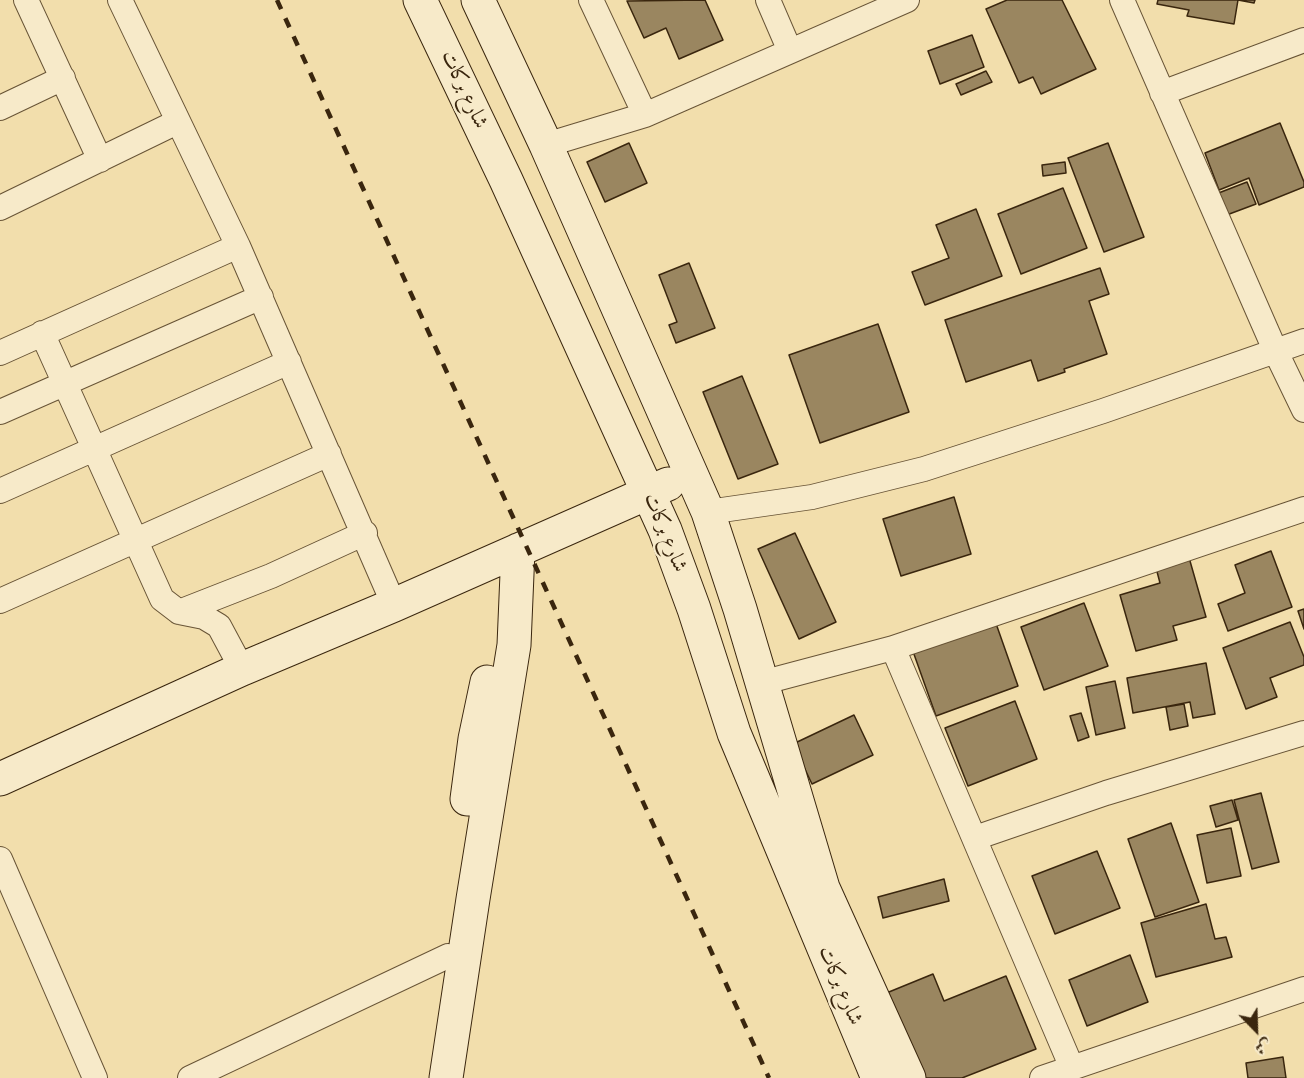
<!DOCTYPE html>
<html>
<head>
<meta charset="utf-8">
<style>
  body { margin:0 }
  #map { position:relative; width:1304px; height:1078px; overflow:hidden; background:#f2deac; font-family:"IM FELL DW Pica",Amiri,serif }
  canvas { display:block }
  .north { position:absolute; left:1226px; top:1000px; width:60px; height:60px; -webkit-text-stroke:4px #f7eac9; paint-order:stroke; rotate:157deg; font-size:16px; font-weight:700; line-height:24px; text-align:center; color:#3a260e }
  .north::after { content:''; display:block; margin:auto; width:21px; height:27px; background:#3a260e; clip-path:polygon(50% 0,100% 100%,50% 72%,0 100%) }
</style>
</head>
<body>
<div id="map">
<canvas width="1304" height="1078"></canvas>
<div class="north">ش</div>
</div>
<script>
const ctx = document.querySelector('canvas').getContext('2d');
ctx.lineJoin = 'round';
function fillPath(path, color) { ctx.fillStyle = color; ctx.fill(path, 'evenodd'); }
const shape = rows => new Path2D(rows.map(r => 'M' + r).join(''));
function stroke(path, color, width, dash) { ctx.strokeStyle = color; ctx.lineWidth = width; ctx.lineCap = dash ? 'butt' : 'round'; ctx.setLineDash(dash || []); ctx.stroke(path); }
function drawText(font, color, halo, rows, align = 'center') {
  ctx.font = font + ' "IM FELL DW Pica",Amiri,serif'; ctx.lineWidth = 4.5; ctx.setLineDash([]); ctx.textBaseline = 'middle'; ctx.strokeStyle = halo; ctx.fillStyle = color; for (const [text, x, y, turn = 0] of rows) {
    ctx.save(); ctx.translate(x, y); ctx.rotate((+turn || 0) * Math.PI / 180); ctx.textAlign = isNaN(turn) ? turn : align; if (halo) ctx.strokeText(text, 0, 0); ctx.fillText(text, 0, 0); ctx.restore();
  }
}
const building = shape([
  [705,0,723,40,679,59,666,28,644,38,627,1,705,0],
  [1007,0,1062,0,1096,69,1041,94,1033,77,1019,83,986,9,1007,0],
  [1158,0,1255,0,1254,3,1238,0,1234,24,1187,16,1189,10,1157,4,1158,0],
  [972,35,984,67,940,84,928,51,972,35],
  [986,71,992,82,961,95,956,84,986,71],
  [1280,123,1304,182,1304,187,1259,205,1249,178,1219,190,1205,153,1280,123],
  [629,143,647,183,605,202,587,162,629,143],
  [1108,143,1144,237,1104,252,1068,158,1108,143],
  [1065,162,1066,173,1043,176,1042,165,1065,162],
  [1247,182,1256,204,1224,216,1216,194,1247,182],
  [1063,188,1087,248,1021,274,998,214,1063,188],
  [976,209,1002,276,925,305,912,272,949,258,936,225,976,209],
  [689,263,715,328,676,343,669,325,677,322,659,275,689,263],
  [1100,268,1109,294,1089,301,1107,354,1064,369,1065,372,1038,381,1031,360,966,382,945,320,1100,268],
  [878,324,909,412,820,443,789,355,878,324],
  [742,376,778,464,738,479,703,392,742,376],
  [954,497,971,554,901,576,883,519,954,497],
  [795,533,836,622,799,639,758,549,795,533],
  [1271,551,1292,607,1228,631,1218,604,1245,593,1235,565,1271,551],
  [1188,554,1206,617,1173,626,1177,640,1136,651,1120,595,1160,583,1155,564,1188,554],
  [1084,603,1108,666,1044,690,1021,627,1084,603],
  [1304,609,1304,629,1298,611,1304,609],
  [993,615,1018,686,936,716,910,643,993,615],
  [1290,622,1304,657,1304,665,1270,678,1277,697,1246,709,1223,648,1290,622],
  [1206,663,1215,714,1193,718,1190,702,1133,713,1127,678,1206,663],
  [1115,681,1125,728,1096,735,1086,687,1115,681],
  [1015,701,1037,759,968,786,945,728,1015,701],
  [1184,704,1188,726,1170,730,1166,707,1184,704],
  [1081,713,1089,737,1078,741,1070,716,1081,713],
  [854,715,873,755,812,784,793,744,854,715],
  [1261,793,1279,862,1252,869,1234,800,1261,793],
  [1232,800,1238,820,1216,827,1210,806,1232,800],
  [1171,823,1199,902,1155,917,1128,839,1171,823],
  [1231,828,1241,876,1207,883,1197,835,1231,828],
  [1097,851,1120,908,1055,934,1032,876,1097,851],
  [944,879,949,901,883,918,878,897,944,879],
  [1206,904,1215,939,1226,937,1232,957,1156,977,1141,923,1206,904],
  [1130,955,1148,1002,1087,1026,1069,980,1130,955],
  [933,974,944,1001,1006,976,1036,1049,962,1078,919,1078,884,994,933,974],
  [1283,1057,1286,1078,1248,1078,1246,1063,1283,1057]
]);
fillPath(building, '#9a8660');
stroke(building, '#3a260e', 1.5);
const street = shape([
  [26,0,100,160],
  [120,0,238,246,394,605],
  [591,0,645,115],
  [768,0,790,51],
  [1122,0,1275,350,1304,410],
  [1162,93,1304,40],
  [0,108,63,78],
  [546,145,645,115,907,0],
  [0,208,177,122],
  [42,333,162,599,179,612,204,617,219,626,242,669],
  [0,353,238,246],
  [0,412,261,297],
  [0,491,289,362],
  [708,512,812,497,924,469,1103,411,1304,341],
  [0,601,329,454],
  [179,612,271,576,365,533],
  [893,648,1072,1068],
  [761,683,893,648,1304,509],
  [975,838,1106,793,1304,733],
  [0,859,95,1078],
  [190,1078,448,956],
  [1042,1078,1304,989]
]);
const secondary = shape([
  [420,0,506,180,665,530,694,609,734,733,878,1078],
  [478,0,546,145,708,512,740,609,823,888,909,1078],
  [0,779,242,669,394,605,668,484],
  [467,799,475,739,487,682],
  [446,1078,473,899,514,645,518,550]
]);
stroke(street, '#685436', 26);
stroke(secondary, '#3a260e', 35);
stroke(street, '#f7eac9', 24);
stroke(secondary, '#f7eac9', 33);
stroke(shape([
  [277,0,769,1078]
]), '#3a260e', 4.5, [10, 10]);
drawText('21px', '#3a260e', '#f7eac9', [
  ["شارع بركات",463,90,65],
  ["شارع بركات",664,533,68],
  ["شارع بركات",839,986,67]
]);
</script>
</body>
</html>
